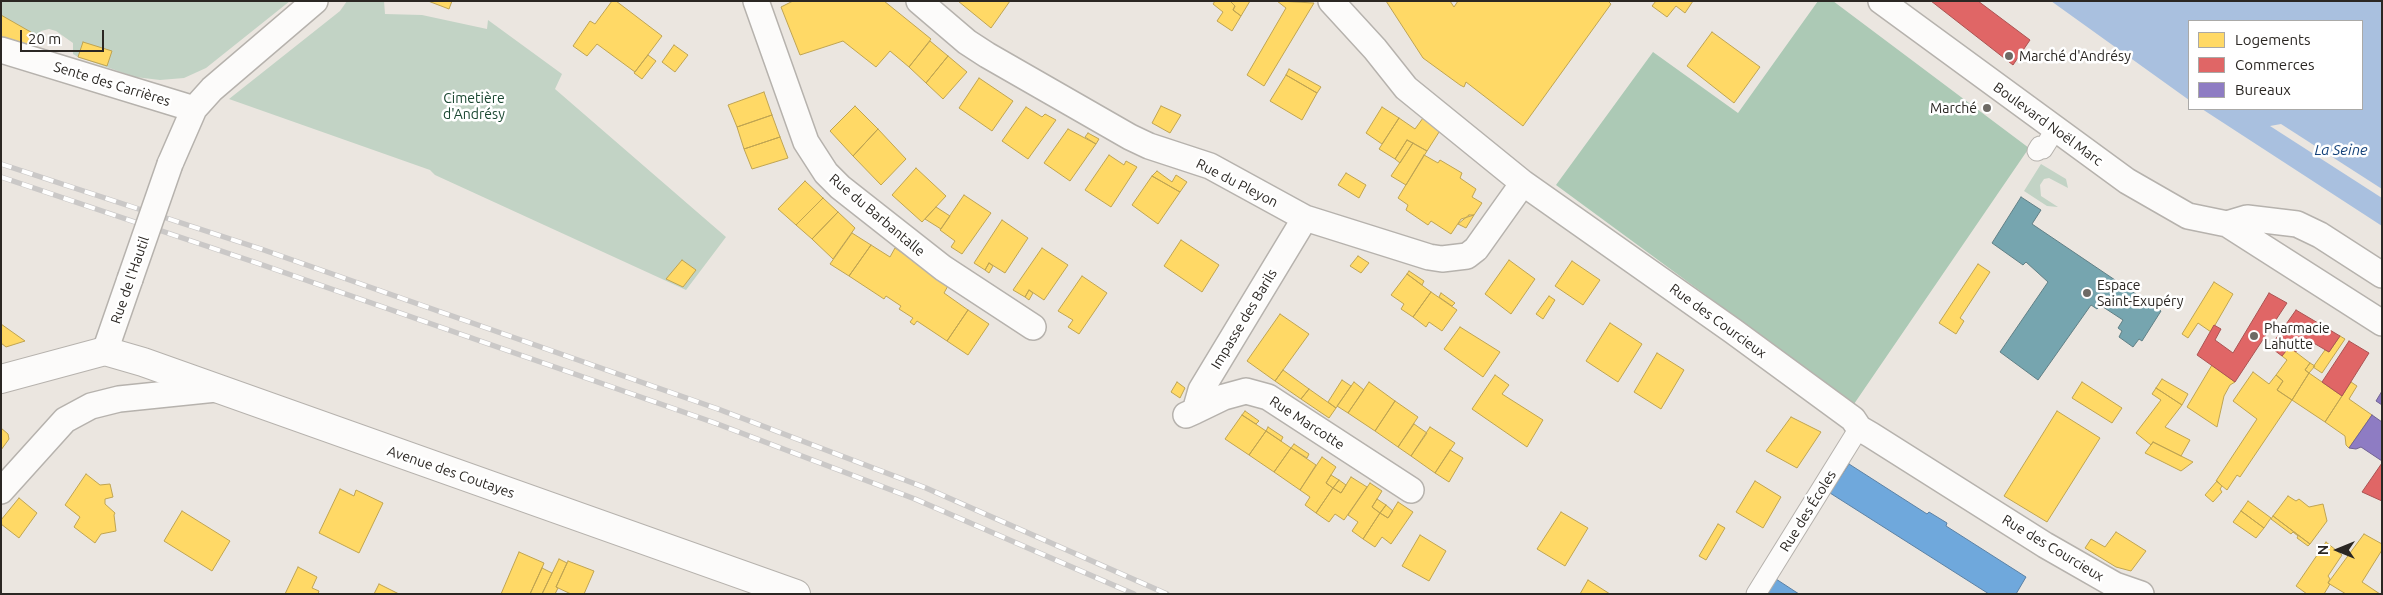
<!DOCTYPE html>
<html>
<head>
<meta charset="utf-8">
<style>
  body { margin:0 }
  #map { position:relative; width:2383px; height:595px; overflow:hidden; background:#ebe6e0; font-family:Ubuntu,sans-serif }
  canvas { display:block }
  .frame { position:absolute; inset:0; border:2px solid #2b2723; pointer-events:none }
  .legend { position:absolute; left:2188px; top:20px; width:175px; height:90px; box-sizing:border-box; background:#fff; border:1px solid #aaa9a7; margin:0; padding:6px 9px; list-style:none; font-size:15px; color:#2b2723 }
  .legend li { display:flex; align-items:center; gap:10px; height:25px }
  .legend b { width:25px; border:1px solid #aaa9a7 }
  .north { position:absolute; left:2313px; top:525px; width:50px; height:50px; -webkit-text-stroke:4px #fff; paint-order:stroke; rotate:270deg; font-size:14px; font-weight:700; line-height:20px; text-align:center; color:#2b2723 }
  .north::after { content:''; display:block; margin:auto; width:18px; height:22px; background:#2b2723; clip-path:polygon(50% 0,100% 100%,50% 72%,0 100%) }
  .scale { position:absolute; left:20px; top:30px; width:84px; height:22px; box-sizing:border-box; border:2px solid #2b2723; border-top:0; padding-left:6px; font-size:15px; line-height:18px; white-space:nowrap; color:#2b2723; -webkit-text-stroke:4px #fff; paint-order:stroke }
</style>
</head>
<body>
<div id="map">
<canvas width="2383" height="595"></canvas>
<div class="frame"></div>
<ul class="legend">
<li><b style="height:14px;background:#ffd966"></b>Logements</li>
<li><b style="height:14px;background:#e06666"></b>Commerces</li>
<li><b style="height:14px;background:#8e7cc3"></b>Bureaux</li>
</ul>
<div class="north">N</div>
<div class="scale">20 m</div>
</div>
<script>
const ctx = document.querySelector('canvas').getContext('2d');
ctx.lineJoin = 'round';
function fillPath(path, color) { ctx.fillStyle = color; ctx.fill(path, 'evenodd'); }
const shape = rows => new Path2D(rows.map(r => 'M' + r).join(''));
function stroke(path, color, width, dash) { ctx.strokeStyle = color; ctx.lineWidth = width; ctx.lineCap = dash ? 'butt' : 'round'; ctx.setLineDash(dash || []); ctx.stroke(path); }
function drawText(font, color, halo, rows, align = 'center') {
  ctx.font = font + ' Ubuntu,sans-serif'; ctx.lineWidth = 5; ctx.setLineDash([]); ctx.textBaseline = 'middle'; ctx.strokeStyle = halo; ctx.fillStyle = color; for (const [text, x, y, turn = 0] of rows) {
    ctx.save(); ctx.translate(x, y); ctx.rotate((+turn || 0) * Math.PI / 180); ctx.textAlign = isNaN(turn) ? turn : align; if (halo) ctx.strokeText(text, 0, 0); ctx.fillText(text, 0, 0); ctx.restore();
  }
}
fillPath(shape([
  [1,1,290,1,206,68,184,78,160,80,135,77,78,57,73,54,73,43,56,31,49,29,41,31,31,44,21,49,1,42],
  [347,1,384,1,385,14,422,15,487,29,488,20,562,74,555,89,726,237,686,290,435,175,430,170,229,99,340,11],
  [2041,164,2066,179,2068,188,2049,178,2044,179,2040,185,2041,196,2058,207,2047,206,2024,191]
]), '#c2d3c5');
fillPath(shape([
  [1818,1,1833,1,2029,148,1854,404,1556,185,1653,52,1738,113]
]), '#acc9b5');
fillPath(shape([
  [2051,1,2382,1,2382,226,2202,109,2362,109,2362,21,2189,21,2189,100]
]), '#a9c0df');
fillPath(shape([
  [2281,124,2382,189,2382,198,2270,126]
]), '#ebe6e0');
const homes = shape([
  [428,1,452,1,449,9,428,1],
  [612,1,616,1,662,36,635,72,597,44,587,56,573,46,590,21,595,24,612,1],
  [793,1,884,1,931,39,909,67,890,51,876,67,843,41,800,55,781,7,793,1],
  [958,1,1010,1,991,28,958,1],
  [1215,1,1230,1,1235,6,1233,10,1241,16,1232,31,1217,21,1223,12,1213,4,1215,1],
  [1230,1,1250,1,1241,16,1233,10,1235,6,1230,1],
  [1277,1,1314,3,1264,86,1247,75,1286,8,1277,1],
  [1386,1,1450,1,1454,7,1458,1,1608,1,1611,4,1523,126,1466,82,1464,87,1460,85,1423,58,1386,1],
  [1656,1,1693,1,1685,13,1676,6,1667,17,1652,6,1656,1],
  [1,15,36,35,31,44,21,49,1,42,1,15],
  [1712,32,1760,67,1734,103,1687,66,1712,32],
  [930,41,948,56,926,83,909,67,930,41],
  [83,42,112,51,107,66,78,57,83,42],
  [674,45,688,55,675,72,662,62,674,45],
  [648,55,656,61,642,79,634,73,648,55],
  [948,56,967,72,943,99,926,83,948,56],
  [1289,69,1321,87,1317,93,1286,75,1289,69],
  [1286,75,1317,93,1302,120,1270,101,1286,75],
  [979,78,1013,101,992,131,959,108,979,78],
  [764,92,772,115,737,127,728,105,764,92],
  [855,106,878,129,853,156,830,131,855,106],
  [1161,106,1181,115,1170,133,1152,123,1161,106],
  [1026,107,1042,117,1045,114,1056,120,1028,159,1002,141,1026,107],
  [1382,107,1399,118,1382,144,1366,133,1382,107],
  [772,115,780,137,744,149,737,127,772,115],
  [1399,118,1415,129,1423,118,1441,129,1427,151,1407,140,1395,159,1379,149,1399,118],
  [878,129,906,159,881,185,853,156,878,129],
  [1068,129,1096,144,1070,181,1044,163,1068,129],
  [1088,133,1099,139,1096,144,1085,137,1088,133],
  [780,137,788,158,752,169,744,149,780,137],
  [1407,140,1413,143,1400,163,1395,159,1407,140],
  [1413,143,1427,151,1406,185,1391,176,1413,143],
  [1109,155,1124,165,1126,161,1137,167,1111,207,1085,190,1109,155],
  [1424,155,1438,163,1440,160,1462,173,1460,178,1476,189,1472,197,1482,203,1474,215,1461,219,1451,234,1431,221,1428,225,1406,210,1408,205,1398,198,1424,155],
  [916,168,946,196,922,222,892,195,916,168],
  [1157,171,1172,182,1176,175,1187,182,1180,192,1152,176,1157,171],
  [1346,173,1366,185,1359,198,1338,185,1346,173],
  [1152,176,1180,192,1158,224,1132,205,1152,176],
  [805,181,823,198,796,225,778,209,805,181],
  [964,195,991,213,962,254,951,247,955,241,940,230,964,195],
  [823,198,838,212,812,239,796,225,823,198],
  [936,207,950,216,941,229,925,219,936,207],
  [838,212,855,228,833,259,812,239,838,212],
  [1469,215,1474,215,1466,228,1458,224,1469,215],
  [1002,220,1028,238,1005,273,989,263,985,270,974,263,1002,220],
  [852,233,871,245,849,276,830,264,852,233],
  [1181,240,1219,265,1202,292,1164,266,1181,240],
  [871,245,890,257,895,248,949,284,944,293,968,310,947,341,917,321,914,325,910,322,913,318,899,309,901,306,886,296,884,299,849,276,871,245],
  [1042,248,1068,265,1044,300,1029,290,1025,297,1013,290,1042,248],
  [1358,256,1369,263,1361,273,1350,266,1358,256],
  [682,260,696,270,683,287,666,279,682,260],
  [1509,260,1535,279,1511,314,1485,294,1509,260],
  [1572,261,1600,280,1583,305,1555,286,1572,261],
  [989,263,993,266,989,273,985,270,989,263],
  [1978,264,1990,272,1960,318,1964,321,1956,334,1939,323,1978,264],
  [1409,271,1424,281,1422,285,1407,274,1409,271],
  [1407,274,1431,292,1413,317,1401,309,1404,304,1391,295,1407,274],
  [1082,276,1107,293,1079,334,1068,327,1073,320,1058,311,1082,276],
  [2214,282,2233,294,2211,332,2198,323,2188,338,2182,334,2214,282],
  [1029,290,1033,293,1029,300,1025,297,1029,290],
  [1431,292,1457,310,1442,331,1429,322,1426,327,1413,317,1431,292],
  [1441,293,1455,303,1452,306,1439,297,1441,293],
  [1549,296,1555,300,1543,319,1536,314,1549,296],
  [968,310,989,324,968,355,947,341,968,310],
  [1280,314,1309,334,1275,381,1247,361,1280,314],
  [1610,323,1642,344,1618,382,1586,361,1610,323],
  [1,324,25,341,6,347,1,343,1,324],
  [1460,327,1500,352,1483,377,1444,349,1460,327],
  [2340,336,2345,339,2322,373,2313,367,2325,350,2329,352,2340,336],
  [2289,347,2310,363,2305,370,2309,373,2292,400,2277,390,2283,381,2276,375,2287,360,2282,356,2289,347],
  [1657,353,1684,370,1661,409,1634,392,1657,353],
  [2310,363,2315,366,2309,373,2305,370,2310,363],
  [2212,365,2235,382,2230,385,2224,396,2217,427,2187,407,2212,365],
  [1283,370,1309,389,1301,399,1275,381,1283,370],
  [2253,372,2269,384,2276,375,2283,381,2277,390,2292,400,2240,477,2237,475,2227,490,2216,481,2257,419,2233,401,2253,372],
  [2309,373,2342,396,2325,422,2292,400,2309,373],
  [1495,375,1509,385,1502,394,1543,420,1527,447,1472,409,1495,375],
  [2162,379,2188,394,2182,405,2156,388,2162,379],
  [1342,380,1351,386,1336,408,1328,402,1342,380],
  [1177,382,1185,388,1180,398,1171,392,1177,382],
  [1354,382,1364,390,1348,413,1337,406,1354,382],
  [1369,382,1395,401,1375,431,1348,413,1369,382],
  [2082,382,2122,408,2112,423,2072,398,2082,382],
  [2351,382,2357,386,2349,399,2372,415,2349,448,2346,445,2345,436,2325,422,2351,382],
  [2156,388,2182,405,2165,427,2190,440,2181,456,2153,442,2151,445,2136,433,2161,400,2152,394,2156,388],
  [1309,389,1336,408,1329,418,1301,399,1309,389],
  [1395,401,1418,417,1398,447,1375,431,1395,401],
  [1245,411,1259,421,1256,424,1242,415,1245,411],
  [2057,411,2100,438,2047,522,2004,496,2057,411],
  [1242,415,1266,431,1249,455,1225,439,1242,415],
  [1791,417,1821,432,1797,468,1766,451,1791,417],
  [1414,424,1427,433,1411,456,1398,447,1414,424],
  [1268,427,1283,437,1281,441,1266,431,1268,427],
  [1430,427,1455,443,1435,473,1411,456,1430,427],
  [1,428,8,434,9,439,1,450,1,428],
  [1266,431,1291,448,1274,472,1249,455,1266,431],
  [2153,442,2193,462,2181,471,2145,453,2153,442],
  [1294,444,1309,454,1307,458,1291,448,1294,444],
  [1291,448,1316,465,1300,490,1274,472,1291,448],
  [1450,450,1463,458,1449,482,1435,473,1450,450],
  [1322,457,1336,467,1326,483,1333,488,1316,513,1305,505,1310,497,1300,490,1322,457],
  [86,474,100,485,110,484,113,497,105,499,105,504,115,513,114,515,116,531,101,534,95,543,74,527,80,517,65,505,86,474],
  [1331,475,1339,480,1333,488,1326,483,1331,475],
  [1351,477,1367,487,1344,520,1335,514,1329,522,1316,513,1333,488,1341,493,1351,477],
  [1339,480,1346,485,1341,493,1333,488,1339,480],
  [1755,481,1781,497,1763,528,1736,512,1755,481],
  [2217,481,2222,486,2220,489,2222,492,2213,502,2205,495,2217,481],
  [1370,483,1382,491,1372,507,1380,513,1363,539,1352,531,1358,522,1348,515,1370,483],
  [340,489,354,496,356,490,383,503,359,553,319,533,340,489],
  [2288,496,2296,501,2299,499,2309,507,2323,504,2327,521,2310,544,2273,516,2288,496],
  [19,498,37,513,19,538,1,524,1,520,19,498],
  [1377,499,1386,505,1380,513,1372,507,1377,499],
  [2248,501,2271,518,2264,528,2241,511,2248,501],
  [1398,502,1413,512,1391,544,1382,537,1375,547,1363,539,1380,513,1388,518,1398,502],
  [1386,505,1393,511,1388,518,1380,513,1386,505],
  [182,511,230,541,212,571,164,541,182,511],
  [2241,511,2264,528,2256,538,2233,522,2241,511],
  [1561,512,1588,528,1565,566,1537,549,1561,512],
  [2273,516,2310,544,2308,546,2297,538,2298,536,2293,532,2291,534,2271,519,2273,516],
  [1718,524,1725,528,1706,560,1699,556,1718,524],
  [2116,532,2146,551,2131,571,2116,567,2085,548,2091,539,2105,547,2116,532],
  [2364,534,2382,544,2382,550,2362,582,2380,594,2346,594,2328,583,2364,534],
  [1420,535,1446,551,1429,581,1402,566,1420,535],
  [2326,542,2342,555,2328,576,2330,579,2328,583,2330,584,2324,594,2307,594,2296,586,2326,542],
  [519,552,544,563,542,568,530,594,501,594,519,552],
  [559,559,567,563,556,587,558,588,555,594,542,594,559,559],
  [568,561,594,571,584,594,571,594,556,587,568,561],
  [298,567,317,577,312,588,319,591,318,594,285,594,298,567],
  [542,568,552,573,542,594,530,594,542,568],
  [1588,580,1610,594,1580,594,1588,580],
  [379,584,399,594,374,594,379,584]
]);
fillPath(homes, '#ffd966');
stroke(homes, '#bfa452', 1);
const shops = shape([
  [1931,1,1978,1,2030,40,2013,65,1931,1],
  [2269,293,2287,303,2235,382,2197,355,2214,325,2221,329,2215,340,2233,353,2269,293],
  [2296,310,2340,336,2329,352,2305,338,2296,352,2289,347,2282,356,2270,347,2296,310],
  [2349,341,2369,353,2342,396,2322,382,2349,341],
  [2382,463,2382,501,2362,492,2382,463]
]);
fillPath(shops, '#e06666');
stroke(shops, '#aa5352', 1);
const offices = shape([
  [2382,391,2382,405,2376,401,2382,391],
  [2372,415,2382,422,2382,461,2361,447,2356,449,2349,448,2372,415]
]);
fillPath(offices, '#8e7cc3');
stroke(offices, '#706293', 1);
const schools = shape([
  [1849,464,1927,514,1929,512,1947,523,1946,526,2026,577,2016,594,1989,594,1830,493,1849,464],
  [1776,579,1799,594,1766,594,1776,579]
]);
fillPath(schools, '#6fa8dc');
stroke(schools, '#5b81a4', 1);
const public = shape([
  [2021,197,2041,210,2032,224,2161,311,2142,341,2139,339,2133,347,2119,337,2122,331,2118,328,2123,320,2100,305,2097,309,2091,305,2038,380,2000,352,2048,282,2026,262,2023,265,1992,243,2021,197]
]);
fillPath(public, '#76a5af');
stroke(public, '#607f85', 1);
const pedestrian = shape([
  [2037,151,2040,146,2043,149,2055,130],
  [1756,594,1859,428]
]);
const minor = shape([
  [756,1,806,142,826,173,840,187,943,268,1033,327],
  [919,1,967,42,987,55,1130,137,1149,146,1210,166,1305,218,1429,257,1442,259,1467,256,1476,249,1523,183],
  [1331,1,1375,49,1406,88,1523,183,1733,331,1853,419,1859,428,1871,435,2045,545,2115,585,2141,594],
  [1881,1,2127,181,2188,216,2227,224,2382,323],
  [1,50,194,109],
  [170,164,194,109,212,89,315,1],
  [2227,224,2247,218,2297,224,2320,235,2382,275],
  [105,351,130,279],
  [1195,411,1224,397,1246,391,1268,397,1411,490],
  [1186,415,1195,411,1201,390,1305,218],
  [1,491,65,420,91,406,119,399,216,389]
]);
const tertiary = shape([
  [1,379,105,351,143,362,796,594]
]);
stroke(pedestrian, '#b6b2ad', 21);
stroke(minor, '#b6b2ad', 28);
stroke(tertiary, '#b6b2ad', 30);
stroke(pedestrian, '#fcfbfa', 19);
stroke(minor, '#fcfbfa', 25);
stroke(tertiary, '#fcfbfa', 28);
const rail = shape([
  [1,164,261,249,718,409,926,488,1167,594],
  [1,177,257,263,715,423,915,499,1134,594]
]);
stroke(rail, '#cac8c7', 5.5);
stroke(rail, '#fff', 4, [11]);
const minorBridge = shape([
  [130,279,170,164]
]);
stroke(minorBridge, '#b6b2ad', 28, []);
stroke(minorBridge, '#fcfbfa', 25);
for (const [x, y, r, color] of [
  [2009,56,5,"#6e6a65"],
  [1987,108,5,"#6e6a65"],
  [2087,293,5,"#6e6a65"],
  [2254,336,5,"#6e6a65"]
]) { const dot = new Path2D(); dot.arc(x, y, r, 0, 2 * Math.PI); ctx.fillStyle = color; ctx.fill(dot); stroke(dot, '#fff', 2); }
drawText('14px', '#2b2723', '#fff', [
  ["Marché d'Andrésy",2019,56],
  ["Marché",1977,108,"right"],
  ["Espace",2097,285],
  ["Saint-Exupéry",2097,301],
  ["Pharmacie",2264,328],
  ["Lahutte",2264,344]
], 'left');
drawText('14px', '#2b2723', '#fff', [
  ["Sente des Carrières",112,84,17],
  ["Boulevard Noël Marc",2048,124,36],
  ["Rue du Pleyon",1237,183,27],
  ["Rue du Barbantalle",877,215,40],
  ["Rue de l'Hautil",130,280,-71],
  ["Impasse des Barils",1244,319,-59],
  ["Rue des Courcieux",1718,321,36],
  ["Rue Marcotte",1307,423,33],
  ["Avenue des Coutayes",451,472,19],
  ["Rue des Écoles",1808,511,-58],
  ["Rue des Courcieux",2053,548,31]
]);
drawText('14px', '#194630', '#fff', [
  ["Cimetière",474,98],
  ["d'Andrésy",474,114]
]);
drawText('italic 15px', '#14427a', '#fff', [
  ["La Seine",2341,150]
]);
</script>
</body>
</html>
